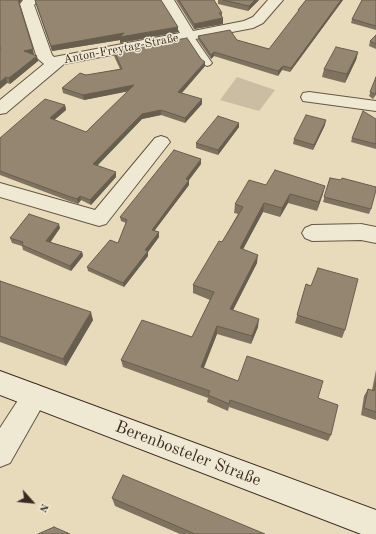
<!DOCTYPE html>
<html>
<head>
<meta charset="utf-8">
<style>
  body { margin:0 }
  #map { position:relative; width:376px; height:534px; overflow:hidden; background:#e7dbbc; font-family:"Old Standard TT",serif }
  canvas { display:block }
  .north { position:absolute; left:12px; top:482px; width:40px; height:40px; -webkit-text-stroke:3px #efe8d3; paint-order:stroke; rotate:117deg; font-size:11px; font-weight:700; line-height:16px; text-align:center; color:#3a291d }
  .north::after { content:''; display:block; margin:auto; width:14px; height:18px; background:#3a291d; clip-path:polygon(50% 0,100% 100%,50% 72%,0 100%) }
</style>
</head>
<body>
<div id="map">
<canvas width="376" height="534"></canvas>
<div class="north">N</div>
</div>
<script>
const ctx = document.querySelector('canvas').getContext('2d');
ctx.lineJoin = 'round';
function fillPath(path, color) { ctx.fillStyle = color; ctx.fill(path, 'evenodd'); }
const shape = rows => new Path2D(rows.map(r => 'M' + r).join(''));
function stroke(path, color, width, dash) { ctx.strokeStyle = color; ctx.lineWidth = width; ctx.lineCap = dash ? 'butt' : 'round'; ctx.setLineDash(dash || []); ctx.stroke(path); }
function drawText(font, color, halo, rows, align = 'center') {
  ctx.font = font + ' "Old Standard TT",serif'; ctx.lineWidth = 3; ctx.setLineDash([]); ctx.textBaseline = 'middle'; ctx.strokeStyle = halo; ctx.fillStyle = color; for (const [text, x, y, turn = 0] of rows) {
    ctx.save(); ctx.translate(x, y); ctx.rotate((+turn || 0) * Math.PI / 180); ctx.textAlign = isNaN(turn) ? turn : align; if (halo) ctx.strokeText(text, 0, 0); ctx.fillText(text, 0, 0); ctx.restore();
  }
}
fillPath(shape([
  [237,77,275,90,259,111,220,100]
]), '#cabda1');
const lane = shape([
  [189,33,192,34,212,63,210,65,207,66,202,63,185,36,189,33]
]);
const street = shape([
  [23,0,39,0,34,5,52,55,54,57,180,33,160,0,174,0,193,31,244,21,253,17,268,0,283,0,263,23,253,28,64,64,6,113,0,114,0,100,44,64,37,58,20,4,23,0],
  [309,92,376,101,376,111,303,101,301,97,303,93,309,92],
  [161,136,167,138,170,142,106,224,99,226,0,197,0,183,95,210,155,138,161,136],
  [361,224,376,227,376,243,361,240,312,241,305,238,302,233,305,228,312,225,361,224],
  [35,384,44,388,48,396,10,463,0,467,0,428,26,388,35,384]
]);
const secondary = shape([
  [0,371,376,510,376,534,361,534,0,395,0,371]
]);
stroke(lane, '#655645', 2);
stroke(street, '#655645', 2);
stroke(secondary, '#3a291d', 2);
fillPath(lane, '#efe8d3');
fillPath(street, '#efe8d3');
fillPath(secondary, '#efe8d3');
fillPath(shape([
  [35,0,178,32,120,43,120,40,52,51,36,5],
  [176,0,214,0,222,13,222,17,223,18,223,24,194,29],
  [218,0,259,0,248,11,218,4],
  [306,0,343,0,290,72,282,70,278,76,214,56,211,59,198,40,198,36,237,40,269,49,298,12,298,10],
  [376,0,376,30,351,23,352,19],
  [19,4,34,55,38,61,10,84,7,83,0,89,0,50,1,50],
  [376,35,376,49,369,46,370,41],
  [114,51,205,66,182,93,202,104,185,123,161,115,142,119,97,166,116,177,91,205,81,200,78,204,69,201,0,175,0,138,65,105,66,110,54,120,86,132,128,91,84,100,63,93,62,88,86,75,120,69,114,56],
  [358,52,356,60,345,83,322,77,324,69],
  [376,77,376,95,373,99,369,96],
  [376,119,376,149,351,142,352,138],
  [239,123,239,127,218,155,196,148,196,143],
  [325,125,313,150,293,144,294,139],
  [201,164,189,180,189,185,154,231,159,232,159,237,148,252,148,256,124,287,88,271,87,267,118,243,126,223,121,221,120,217],
  [330,178,371,209,369,214,323,202],
  [266,185,325,186,317,211,288,203,280,217,263,212,243,249,257,263,233,310,258,327,251,344,217,334,204,368,238,381,318,398,331,435,328,441,229,407,228,411,207,402,208,398,123,367,121,360,192,337,210,300,193,293,193,285,222,242,238,214,234,213,235,204],
  [60,228,50,242,82,252,83,256,71,271,23,250,22,246,12,243,10,238],
  [0,281,93,320,66,366,0,342],
  [306,284,311,286,345,330,342,338,295,323],
  [376,370,376,420,361,415,364,396,368,389,372,390],
  [112,498,265,534,180,534,115,506]
]), '#7f7360');
fillPath(shape([
  [18,0,22,0,19,4],
  [255,0,259,0,248,11,249,6],
  [341,0,343,0,290,72,291,68],
  [223,18,223,24,194,29,194,24],
  [178,27,178,32,120,43,120,40,52,51,51,46,124,33],
  [33,49,34,55,24,51],
  [214,52,214,56,211,59,211,55],
  [358,52,356,60,345,83,347,74],
  [37,56,38,61,10,84,9,78],
  [205,62,205,66,179,96,178,92],
  [283,66,282,70,278,76,278,71],
  [6,77,7,83,0,89,0,82],
  [134,85,135,90,84,100,83,95],
  [202,99,202,104,185,123,185,118],
  [65,105,66,110,51,123,50,118],
  [161,110,161,115,142,119,94,169,93,164,142,114],
  [326,120,325,125,313,150,314,145],
  [239,123,239,127,218,155,218,150],
  [201,159,201,164,186,184,186,179],
  [116,172,116,177,91,205,90,200],
  [189,180,189,185,152,234,152,230],
  [325,186,323,194,317,211,319,202],
  [290,194,288,203,280,217,282,208],
  [80,196,81,200,78,204,77,199],
  [264,203,263,212,239,257,240,248],
  [59,224,60,228,48,246,46,241],
  [159,232,159,237,148,252,148,256,124,287,123,283,145,250],
  [82,252,83,256,71,271,70,266],
  [258,255,257,263,229,318,230,309],
  [91,312,93,320,66,366,63,359],
  [259,319,258,327,251,344,252,336],
  [217,326,217,334,201,374,201,367]
]), '#685e4e');
const building = shape([
  [0,0,18,0,33,49,24,51,37,56,9,78,6,77,0,82,0,50,1,50,0,46,0,0],
  [35,0,161,0,178,27,120,37,124,33,51,46,35,0],
  [179,0,214,0,222,13,219,13,223,18,194,24,179,0],
  [223,0,255,0,249,6,223,0],
  [306,0,341,0,291,68,283,66,278,71,214,52,211,55,198,36,230,30,237,40,269,49,299,10,298,10,306,0],
  [362,0,376,0,376,26,352,19,362,0],
  [376,35,376,44,370,41,376,35],
  [187,38,201,59,205,62,178,92,202,99,185,118,161,110,142,114,93,164,116,172,90,200,80,196,77,199,68,196,0,171,0,138,45,99,65,105,50,118,86,132,134,85,83,95,62,88,80,73,86,75,122,69,114,51,187,38],
  [336,47,358,52,347,74,324,69,336,47],
  [376,77,376,92,375,94,370,92,376,77],
  [363,111,376,119,376,144,352,138,363,111],
  [306,115,326,120,314,145,294,139,306,115],
  [218,116,239,123,218,150,196,143,218,116],
  [174,150,201,159,186,179,189,180,152,230,159,232,145,250,148,251,123,283,87,267,110,240,118,243,127,220,120,217,174,150],
  [275,170,325,186,319,202,290,194,282,208,264,203,240,248,258,255,230,309,259,319,252,336,217,326,201,367,238,381,247,356,323,381,318,398,338,405,331,435,230,400,229,404,208,395,210,391,121,360,142,320,192,337,214,292,193,285,219,241,222,242,243,207,235,204,249,180,266,185,275,170],
  [330,178,341,180,342,178,376,187,376,190,371,209,324,197,330,178],
  [29,214,59,224,46,241,82,252,70,266,22,245,23,242,10,238,29,214],
  [318,268,358,279,345,330,297,315,306,284,311,286,318,268],
  [0,281,91,312,63,359,0,336,0,281],
  [376,382,376,412,364,408,368,389,374,391,376,382],
  [123,475,265,534,195,534,112,498,123,475],
  [54,527,70,534,38,534,54,527]
]);
fillPath(building, '#948670');
stroke(building, '#685e4e', 1);
drawText('12px', '#3a291d', '#efe8d3', [
  ["Anton-Freytag-Straße",121,49,-11]
]);
drawText('17px', '#3a291d', '#efe8d3', [
  ["Berenbosteler Straße",188,454,21]
]);
</script>
</body>
</html>
